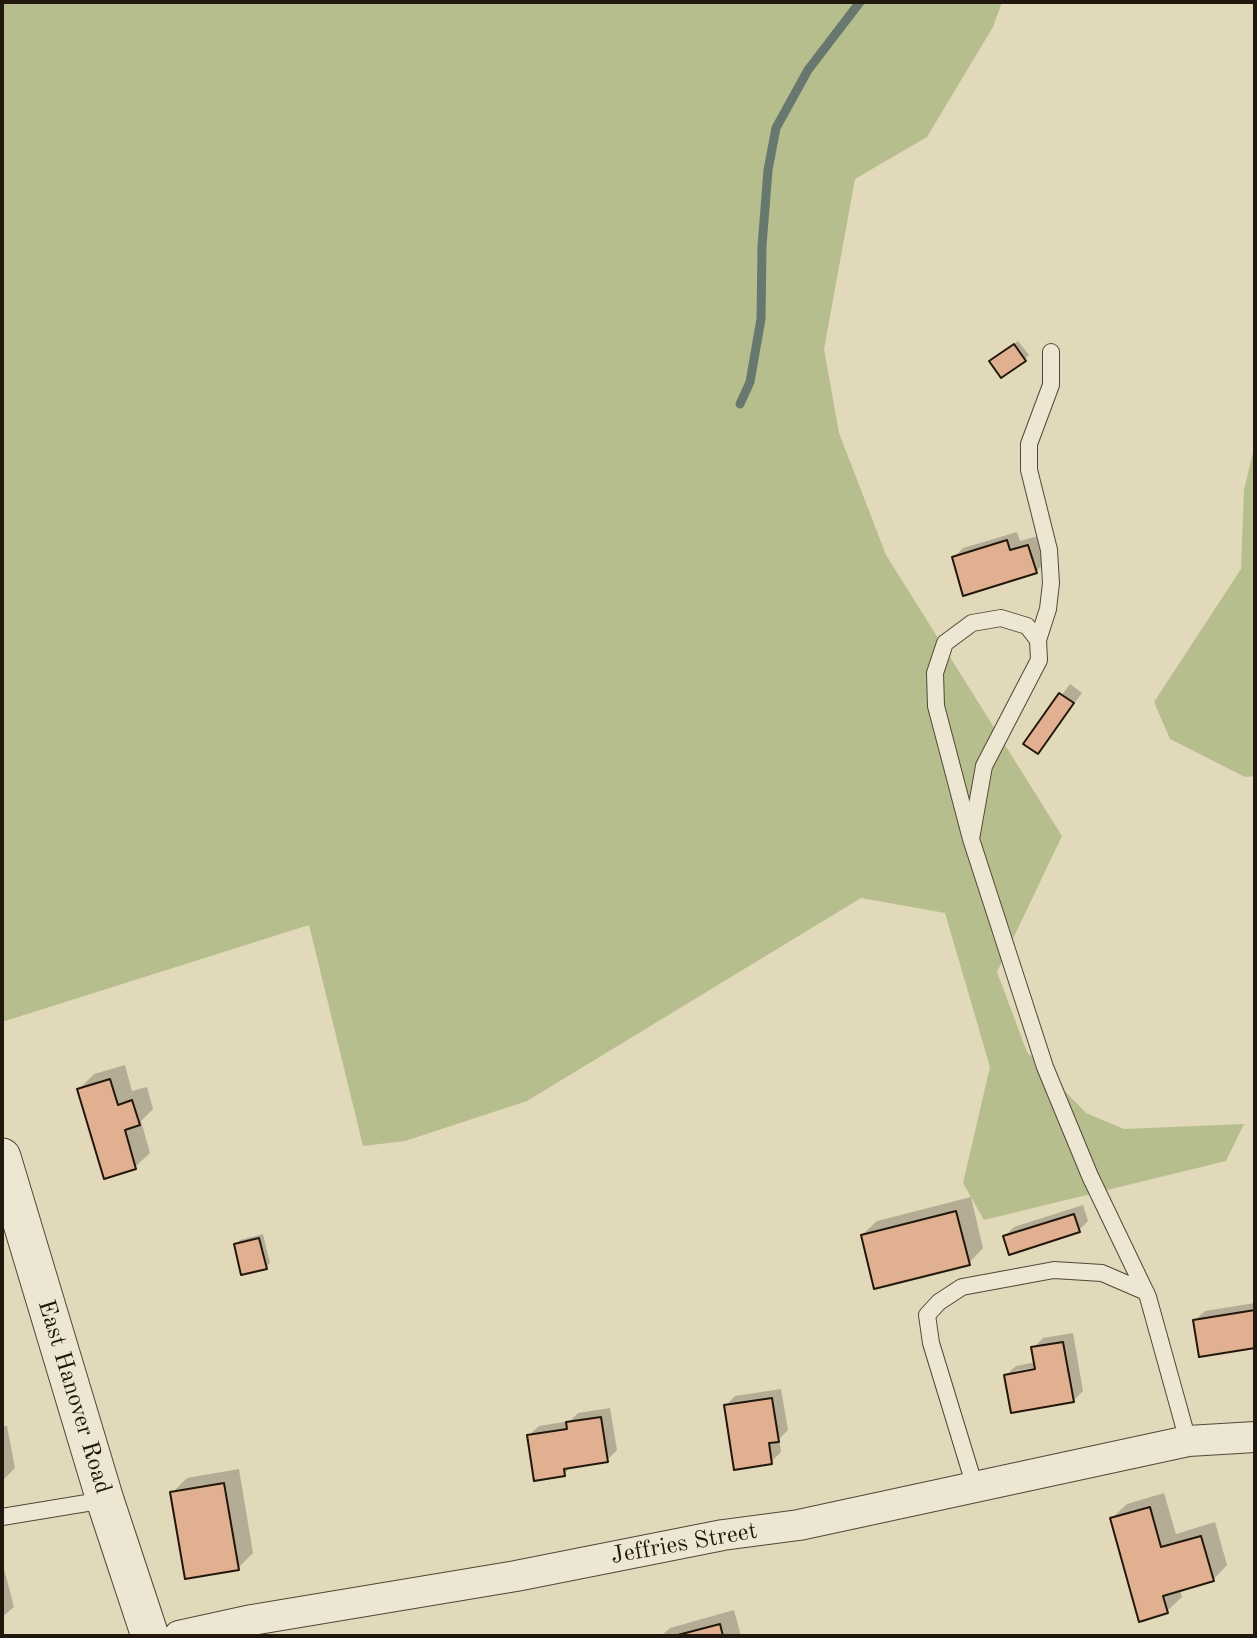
<!DOCTYPE html>
<html>
<head>
<meta charset="utf-8">
<style>
  body { margin:0 }
  #map { position:relative; width:1257px; height:1638px; overflow:hidden; background:#e2d8ba; font-family:"Old Standard TT",serif }
  canvas { display:block }
  .frame { position:absolute; inset:0; border:4px solid #22170c; pointer-events:none }
</style>
</head>
<body>
<div id="map">
<canvas width="1257" height="1638"></canvas>
<div class="frame"></div>
</div>
<script>
const ctx = document.querySelector('canvas').getContext('2d');
ctx.lineJoin = 'round';
function fillPath(path, color) { ctx.fillStyle = color; ctx.fill(path, 'evenodd'); }
const shape = rows => new Path2D(rows.map(r => 'M' + r).join(''));
function stroke(path, color, width, dash) { ctx.strokeStyle = color; ctx.lineWidth = width; ctx.lineCap = dash ? 'butt' : 'round'; ctx.setLineDash(dash || []); ctx.stroke(path); }
function drawText(font, color, halo, rows, align = 'center') {
  ctx.font = font + ' "Old Standard TT",serif'; ctx.lineWidth = 5; ctx.setLineDash([]); ctx.textBaseline = 'middle'; ctx.strokeStyle = halo; ctx.fillStyle = color; for (const [text, x, y, turn = 0] of rows) {
    ctx.save(); ctx.translate(x, y); ctx.rotate((+turn || 0) * Math.PI / 180); ctx.textAlign = isNaN(turn) ? turn : align; if (halo) ctx.strokeText(text, 0, 0); ctx.fillText(text, 0, 0); ctx.restore();
  }
}
fillPath(shape([
  [2,2,1002,2,993,27,927,137,855,179,824,349,839,433,886,555,1062,836,997,972,1027,1052,1086,1113,1124,1129,1244,1124,1226,1161,984,1220,963,1183,990,1067,945,913,861,898,527,1101,405,1141,363,1146,309,925,2,1022],
  [1255,444,1255,776,1245,777,1170,739,1154,702,1241,569,1244,490]
]), '#b7be8d');
fillPath(shape([
  [1018,341,1029,355,1024,360,996,357],
  [1017,532,1020,541,1038,536,1045,562,1036,572,954,557,963,548],
  [1070,684,1082,693,1038,752,1026,743],
  [125,1065,132,1091,147,1087,153,1109,141,1121,150,1153,135,1167,79,1089,94,1074],
  [971,1197,983,1248,969,1263,862,1235,877,1221],
  [1083,1205,1088,1221,1079,1230,1004,1237,1014,1227],
  [263,1234,270,1263,266,1267,236,1244,240,1240],
  [1255,1303,1255,1346,1201,1355,1195,1320,1205,1311],
  [1073,1333,1083,1391,1073,1401,1006,1375,1016,1366,1036,1362,1033,1348,1043,1338],
  [1044,1366,1044,1370,1015,1375,1015,1371],
  [781,1389,788,1430,779,1439,781,1452,771,1462,725,1406,735,1396],
  [610,1408,617,1450,607,1460,573,1465,564,1474,529,1435,539,1426,570,1421,578,1413],
  [2,1426,7,1426,15,1468,2,1481],
  [239,1469,253,1553,238,1568,172,1493,187,1478],
  [1164,1493,1176,1534,1215,1522,1227,1565,1213,1580,1180,1589,1182,1597,1167,1611,1112,1518,1127,1504],
  [2,1561,14,1607,2,1617],
  [734,1610,741,1636,661,1636,670,1628]
]), '#0003');
stroke(shape([
  [740,404,750,382,761,319,762,246,768,170,776,128,808,70,860,2]
]), '#67786f', 9);
const building = shape([
  [1014,344,1026,361,1001,378,989,361,1014,344],
  [1007,540,1010,550,1028,545,1037,573,963,596,952,557,1007,540],
  [1059,693,1074,703,1038,754,1023,744,1059,693],
  [110,1079,118,1105,132,1100,140,1125,125,1130,136,1169,104,1179,77,1089,110,1079],
  [956,1211,970,1265,874,1289,861,1235,956,1211],
  [1074,1214,1080,1232,1009,1255,1003,1236,1074,1214],
  [259,1238,267,1269,241,1275,234,1244,259,1238],
  [1255,1310,1255,1348,1199,1357,1193,1320,1255,1310],
  [1063,1342,1074,1402,1011,1413,1004,1375,1035,1369,1031,1347,1063,1342],
  [772,1398,779,1442,769,1443,772,1464,734,1470,724,1405,772,1398],
  [601,1417,608,1462,564,1469,565,1476,534,1481,527,1435,567,1429,566,1422,601,1417],
  [224,1483,239,1570,185,1579,170,1492,224,1483],
  [1150,1507,1161,1547,1201,1536,1214,1581,1163,1596,1168,1613,1139,1622,1110,1518,1150,1507],
  [720,1624,723,1636,674,1636,720,1624]
]);
fillPath(building, '#e1b090');
stroke(building, '#22170c', 2);
const service = shape([
  [1038,640,1048,609,1051,583,1049,550,1029,470,1029,444,1051,385,1051,352],
  [971,839,984,766,1039,660,1038,640,1027,626,1001,618,972,623,945,643,935,673,936,706,971,839,1045,1067,1090,1176,1148,1297,1188,1441],
  [975,1487,931,1343,927,1315,939,1302,962,1287,1054,1270,1102,1273,1146,1292],
  [2,1517,105,1500]
]);
const minor = shape([
  [179,1636,252,1620,516,1576,723,1535,799,1525,1188,1441,1255,1437]
]);
const tertiary = shape([
  [2,1157,105,1500,150,1636]
]);
stroke(service, '#524738', 18);
stroke(minor, '#524738', 32);
stroke(tertiary, '#524738', 39);
stroke(service, '#ece6d2', 16);
stroke(minor, '#ece6d2', 30);
stroke(tertiary, '#ece6d2', 37);
drawText('24px', '#22170c', '#ece6d2', [
  ["East Hanover Road",74,1397,73],
  ["Jeffries Street",684,1544,-10]
]);
</script>
</body>
</html>
